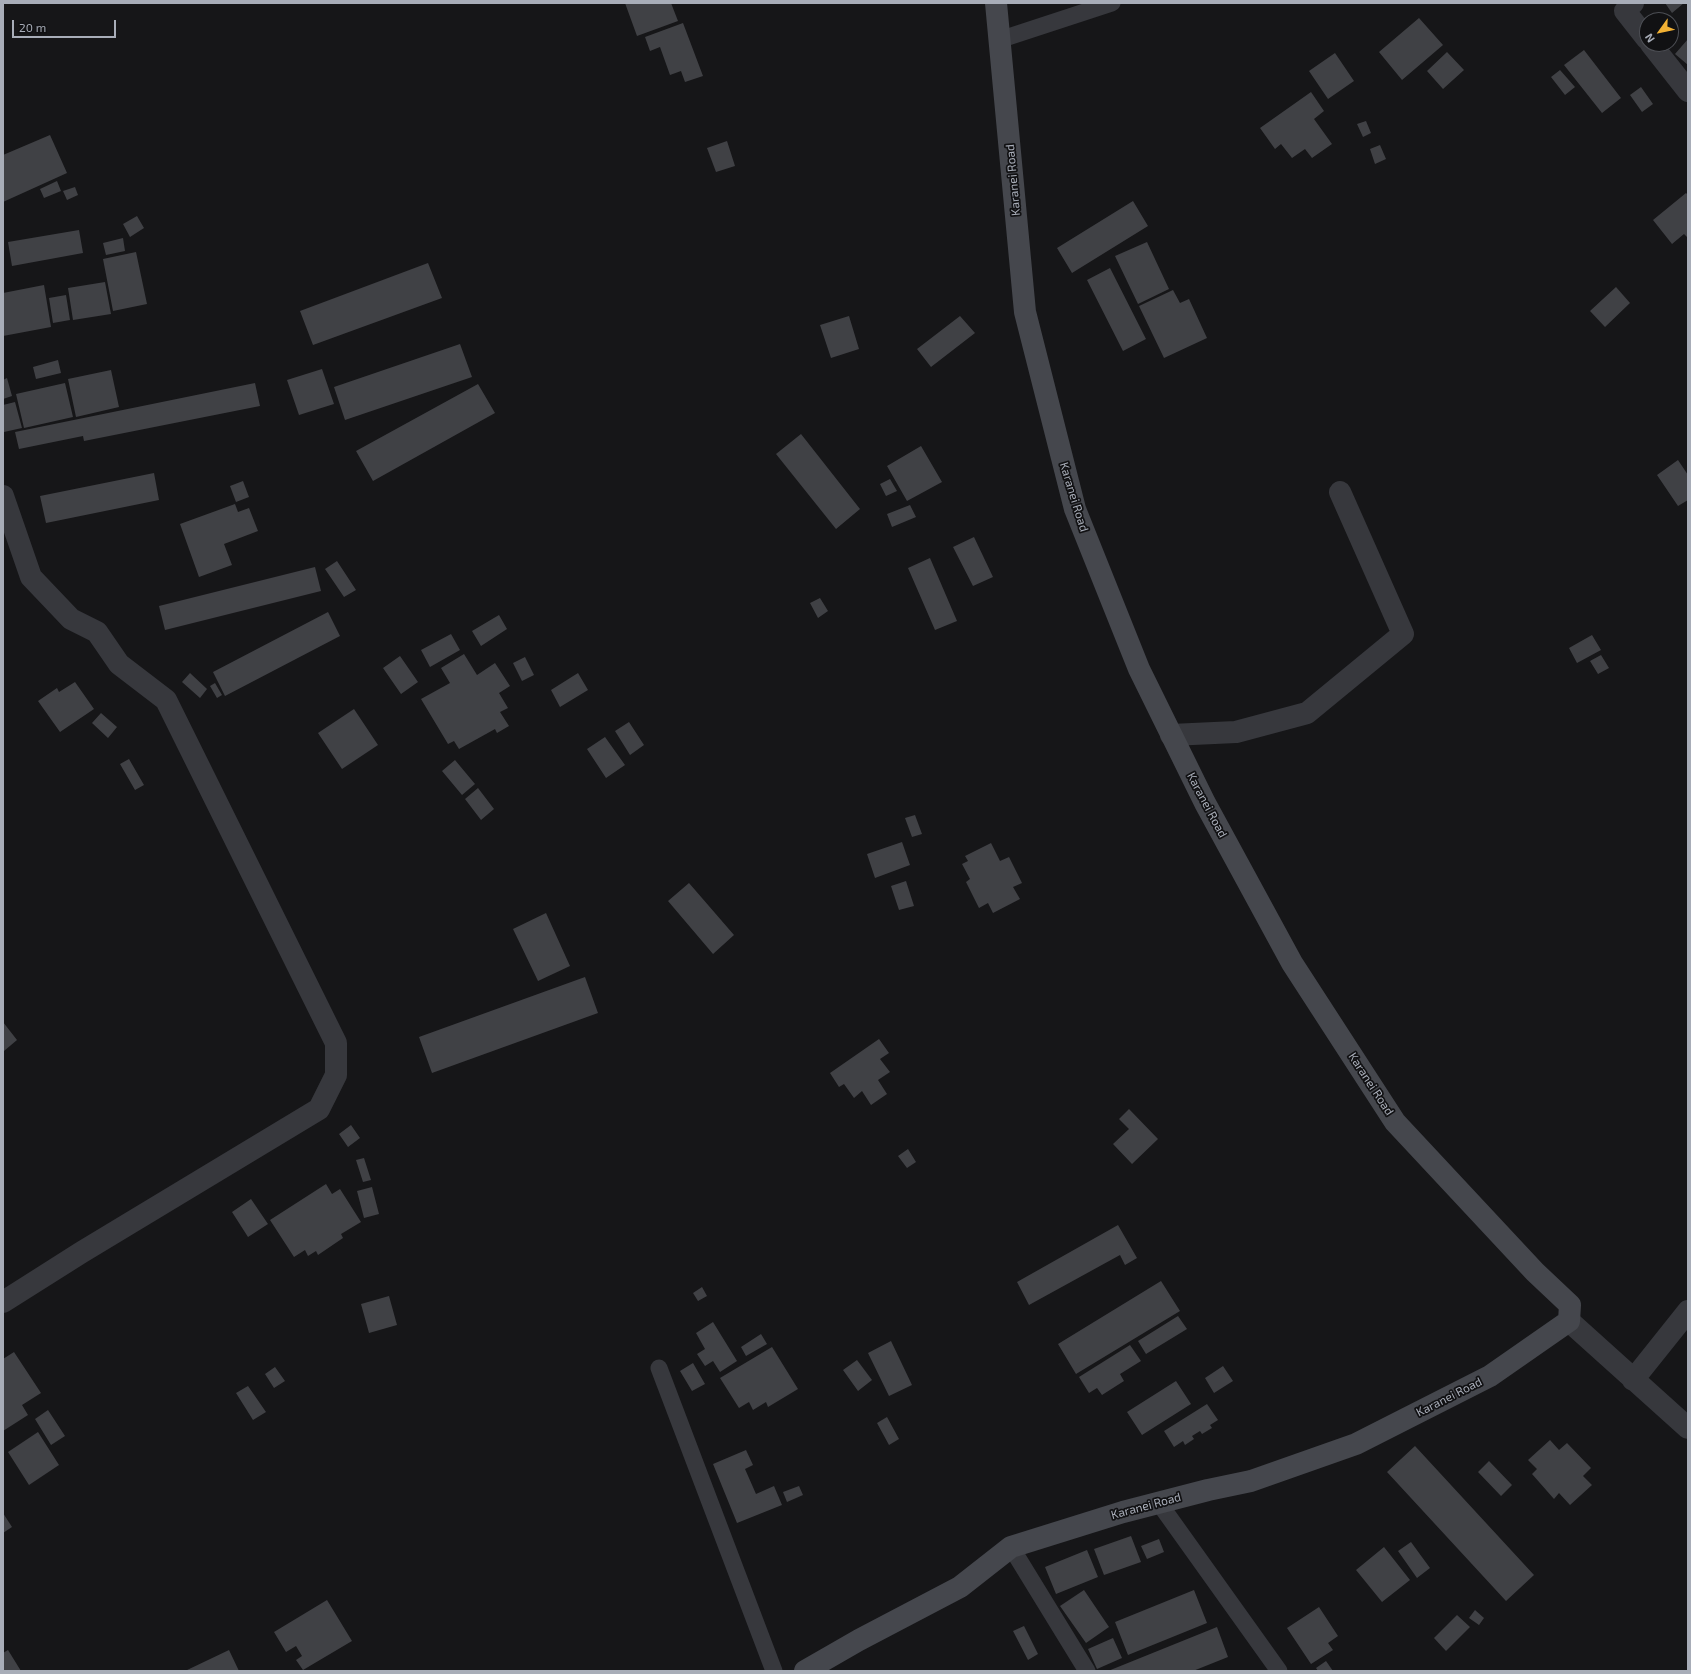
<!DOCTYPE html>
<html>
<head>
<meta charset="utf-8">
<style>
  body { margin:0 }
  #map { position:relative; width:1691px; height:1674px; overflow:hidden; background:#161618; font-family:"Exo 2",sans-serif }
  canvas { display:block }
  .frame { position:absolute; inset:0; border:4px solid #a8adb8; pointer-events:none }
  .north { position:absolute; left:1639px; top:12px; width:40px; height:40px; box-sizing:border-box; background:#111113; border:1px solid #4d4f55; border-radius:50%; rotate:237deg; font-size:11px; font-weight:700; line-height:16px; text-align:center; color:#a8adb8 }
  .north::after { content:''; display:block; margin:auto; width:14px; height:18px; background:#f2b134; clip-path:polygon(50% 0,100% 100%,50% 72%,0 100%) }
  .scale { position:absolute; left:12px; top:20px; width:104px; height:18px; box-sizing:border-box; border:2px solid #a8adb8; border-top:0; padding-left:5px; font-size:12px; line-height:14px; white-space:nowrap; color:#a8adb8; -webkit-text-stroke:3px #111113; paint-order:stroke }
</style>
</head>
<body>
<div id="map">
<canvas width="1691" height="1674"></canvas>
<div class="frame"></div>
<div class="north">N</div>
<div class="scale">20 m</div>
</div>
<script>
const ctx = document.querySelector('canvas').getContext('2d');
ctx.lineJoin = 'round';
function fillPath(path, color) { ctx.fillStyle = color; ctx.fill(path, 'evenodd'); }
const shape = rows => new Path2D(rows.map(r => 'M' + r).join(''));
function stroke(path, color, width, dash) { ctx.strokeStyle = color; ctx.lineWidth = width; ctx.lineCap = dash ? 'butt' : 'round'; ctx.setLineDash(dash || []); ctx.stroke(path); }
function drawText(font, color, halo, rows, align = 'center') {
  ctx.font = font + ' "Exo 2",sans-serif'; ctx.lineWidth = 3.5; ctx.setLineDash([]); ctx.textBaseline = 'middle'; ctx.strokeStyle = halo; ctx.fillStyle = color; for (const [text, x, y, turn = 0] of rows) {
    ctx.save(); ctx.translate(x, y); ctx.rotate((+turn || 0) * Math.PI / 180); ctx.textAlign = isNaN(turn) ? turn : align; if (halo) ctx.strokeText(text, 0, 0); ctx.fillText(text, 0, 0); ctx.restore();
  }
}
fillPath(shape([
  [625,3,671,3,678,21,637,36],
  [1665,3,1684,3,1672,13],
  [1419,18,1443,45,1402,80,1379,52],
  [683,23,703,76,685,82,681,71,670,75,660,47,650,51,645,37],
  [1688,39,1688,65,1675,54],
  [1584,50,1621,98,1602,113,1564,65],
  [1447,52,1464,70,1443,89,1427,71],
  [1335,53,1354,81,1328,99,1309,71],
  [1560,70,1575,87,1565,95,1551,77],
  [1641,87,1653,104,1642,112,1630,95],
  [1311,92,1324,111,1314,119,1332,144,1312,158,1305,149,1292,158,1281,144,1275,149,1260,128],
  [1366,121,1371,133,1363,137,1357,124],
  [50,135,67,173,3,202,3,155],
  [727,141,735,166,716,172,707,148],
  [1380,145,1386,159,1375,164,1370,149],
  [57,181,61,191,44,198,40,189],
  [75,187,78,195,67,200,63,191],
  [1686,193,1688,195,1688,238,1684,234,1672,244,1653,220],
  [1133,201,1148,226,1072,273,1057,248],
  [137,216,144,228,130,237,123,224],
  [79,230,83,253,12,266,8,242],
  [123,238,125,251,106,255,103,243],
  [1147,242,1169,289,1138,304,1115,256],
  [136,252,147,304,113,311,103,259],
  [428,263,442,298,313,345,300,311],
  [1110,268,1146,339,1123,351,1087,280],
  [105,282,111,314,73,320,68,288],
  [44,285,51,327,3,336,3,293],
  [1616,287,1630,303,1605,327,1590,311],
  [1173,290,1180,303,1189,299,1207,338,1164,358,1139,306],
  [66,295,70,320,53,323,49,298],
  [849,316,859,349,831,358,820,325],
  [960,316,975,333,931,367,917,349],
  [460,344,472,377,345,420,334,387],
  [58,360,61,373,36,379,33,367],
  [322,369,334,404,299,415,287,380],
  [111,370,119,407,76,417,68,379],
  [7,378,12,396,3,399,3,380],
  [65,383,73,417,24,428,16,394],
  [255,383,260,406,84,441,83,436,19,449,15,432],
  [478,384,495,413,373,481,356,451],
  [15,402,22,428,4,432,3,405],
  [801,434,860,509,836,529,776,454],
  [921,446,942,482,907,501,887,466],
  [1678,460,1688,475,1688,500,1678,506,1657,475],
  [154,473,159,500,46,523,40,496],
  [890,479,897,491,886,496,880,484],
  [243,481,249,497,236,502,230,486],
  [235,504,238,512,249,508,258,531,224,544,232,565,199,577,180,524],
  [910,505,916,517,892,527,887,514],
  [974,537,993,577,973,586,953,547],
  [930,558,957,621,935,630,908,568],
  [337,561,356,590,344,597,325,569],
  [315,567,321,591,165,630,159,606],
  [820,598,828,611,818,618,810,603],
  [328,612,340,636,225,696,213,672],
  [499,615,507,629,481,646,472,631],
  [451,634,460,650,430,667,421,650],
  [1592,635,1601,650,1577,663,1569,648],
  [464,654,477,675,495,663,510,686,499,693,508,708,500,712,509,726,497,733,495,729,459,749,454,741,448,744,421,699,450,683,441,668],
  [1601,655,1609,668,1598,674,1590,661],
  [400,656,418,682,401,694,383,668],
  [525,657,534,675,522,681,513,663],
  [190,673,207,689,200,698,182,682],
  [578,673,588,690,560,707,551,690],
  [75,682,94,709,60,732,38,701,57,688,59,692],
  [215,683,222,695,217,698,210,686],
  [354,709,378,745,342,769,318,733],
  [101,713,117,727,108,738,92,723],
  [629,722,644,745,630,755,615,731],
  [605,737,625,765,606,778,587,749],
  [129,759,144,785,135,790,120,764],
  [455,760,475,784,462,795,442,771],
  [478,788,494,809,481,820,465,799],
  [915,815,922,834,912,837,905,818],
  [902,842,910,865,875,878,867,854],
  [991,843,1000,861,1009,857,1022,883,1013,887,1020,899,993,913,988,903,979,908,966,882,970,879,962,864,968,861,965,856],
  [906,881,914,906,899,910,891,886],
  [689,883,734,935,713,954,668,901],
  [546,913,570,966,538,981,513,929],
  [585,977,598,1013,432,1073,419,1037],
  [3,1022,17,1040,4,1051,3,1050],
  [879,1039,889,1053,880,1059,890,1072,878,1080,887,1094,871,1105,862,1091,854,1098,844,1084,839,1087,830,1073],
  [1129,1109,1158,1139,1132,1164,1113,1144,1129,1129,1119,1119],
  [351,1125,360,1138,348,1147,339,1134],
  [908,1149,916,1162,907,1168,898,1156],
  [364,1158,371,1180,363,1182,356,1160],
  [326,1184,332,1194,340,1189,361,1222,341,1234,343,1238,318,1255,316,1251,308,1256,305,1250,294,1257,270,1220],
  [372,1187,379,1214,364,1218,357,1191],
  [251,1199,268,1224,248,1237,232,1212],
  [1118,1225,1137,1258,1125,1265,1120,1255,1029,1305,1017,1282],
  [1161,1281,1180,1311,1076,1374,1058,1344],
  [702,1287,707,1296,698,1301,693,1293],
  [389,1296,397,1325,369,1333,361,1304],
  [1178,1316,1187,1329,1146,1354,1138,1341],
  [713,1322,737,1361,720,1372,713,1361,705,1366,697,1354,705,1349,696,1333],
  [761,1334,767,1344,746,1356,741,1347],
  [891,1341,912,1385,889,1396,868,1353],
  [1130,1345,1141,1361,1120,1374,1124,1381,1102,1395,1097,1388,1089,1393,1079,1377],
  [772,1347,798,1389,768,1407,766,1402,753,1410,749,1402,739,1408,720,1378],
  [14,1352,41,1393,22,1405,28,1415,3,1431,3,1359],
  [857,1360,872,1380,858,1391,843,1370],
  [693,1363,705,1384,692,1391,680,1371],
  [1223,1366,1233,1381,1214,1393,1205,1378],
  [275,1367,285,1381,274,1388,265,1374],
  [1176,1381,1191,1404,1142,1435,1127,1412],
  [248,1386,266,1412,253,1420,236,1393],
  [1207,1404,1218,1420,1210,1425,1212,1428,1202,1434,1200,1431,1192,1436,1194,1439,1185,1445,1183,1441,1174,1447,1164,1431],
  [48,1410,65,1436,51,1445,35,1419],
  [887,1417,899,1439,889,1445,877,1423],
  [38,1432,59,1465,29,1485,8,1452],
  [1550,1440,1559,1450,1567,1443,1591,1468,1583,1476,1592,1485,1570,1505,1559,1493,1554,1499,1532,1474,1537,1469,1528,1460],
  [1415,1446,1534,1575,1506,1601,1387,1472],
  [746,1450,753,1465,745,1469,756,1494,774,1486,782,1505,737,1523,713,1464],
  [1489,1461,1512,1485,1501,1496,1478,1472],
  [799,1486,803,1495,787,1502,783,1492],
  [3,1513,12,1527,3,1533],
  [1131,1536,1141,1562,1104,1575,1094,1549],
  [1159,1539,1164,1552,1147,1559,1141,1546],
  [1411,1542,1430,1568,1417,1578,1398,1551],
  [1384,1547,1410,1580,1382,1602,1356,1570],
  [1087,1550,1098,1577,1056,1594,1045,1567],
  [1084,1590,1109,1627,1086,1643,1060,1606],
  [1194,1590,1207,1623,1128,1655,1115,1622],
  [327,1600,352,1641,303,1670,296,1660,302,1656,296,1646,286,1652,274,1632],
  [1319,1607,1338,1636,1328,1643,1333,1650,1311,1664,1287,1628],
  [1475,1610,1484,1618,1479,1625,1469,1618],
  [1457,1615,1470,1627,1446,1651,1434,1638],
  [1024,1626,1038,1654,1028,1660,1013,1631],
  [1217,1627,1228,1657,1193,1671,1108,1671],
  [1113,1638,1122,1658,1097,1669,1088,1649],
  [8,1650,21,1671,3,1671,3,1653],
  [229,1650,239,1671,185,1671],
  [1326,1661,1333,1671,1318,1671,1316,1668]
]), '#404145');
stroke(shape([
  [999,40,1112,3],
  [659,1368,774,1671],
  [1159,1503,1279,1671],
  [1011,1547,1087,1671]
]), '#37383d', 17);
stroke(shape([
  [1633,3,1625,11,1647,39],
  [1651,44,1688,91],
  [3,496,31,577,71,619,97,632,119,664,166,700,336,1043,336,1075,319,1109,82,1252,3,1302],
  [1171,735,1236,732,1307,713,1403,634,1340,492],
  [1569,1321,1688,1428],
  [1633,1380,1688,1311]
]), '#37383d', 22);
stroke(shape([
  [805,1671,859,1640,960,1587,1011,1547,1123,1512,1208,1490,1251,1481,1356,1444,1490,1376,1569,1321,1570,1305,1535,1272,1395,1122,1292,963,1205,803,1139,669,1075,509,1025,312,996,3]
]), '#45474d', 22);
drawText('12px', '#a8adb8', '#111113', [
  ["Karanei Road",1013,180,-95],
  ["Karanei Road",1074,497,73],
  ["Karanei Road",1207,805,62],
  ["Karanei Road",1371,1084,57],
  ["Karanei Road",1449,1397,-27],
  ["Karanei Road",1146,1506,-15]
]);
</script>
</body>
</html>
